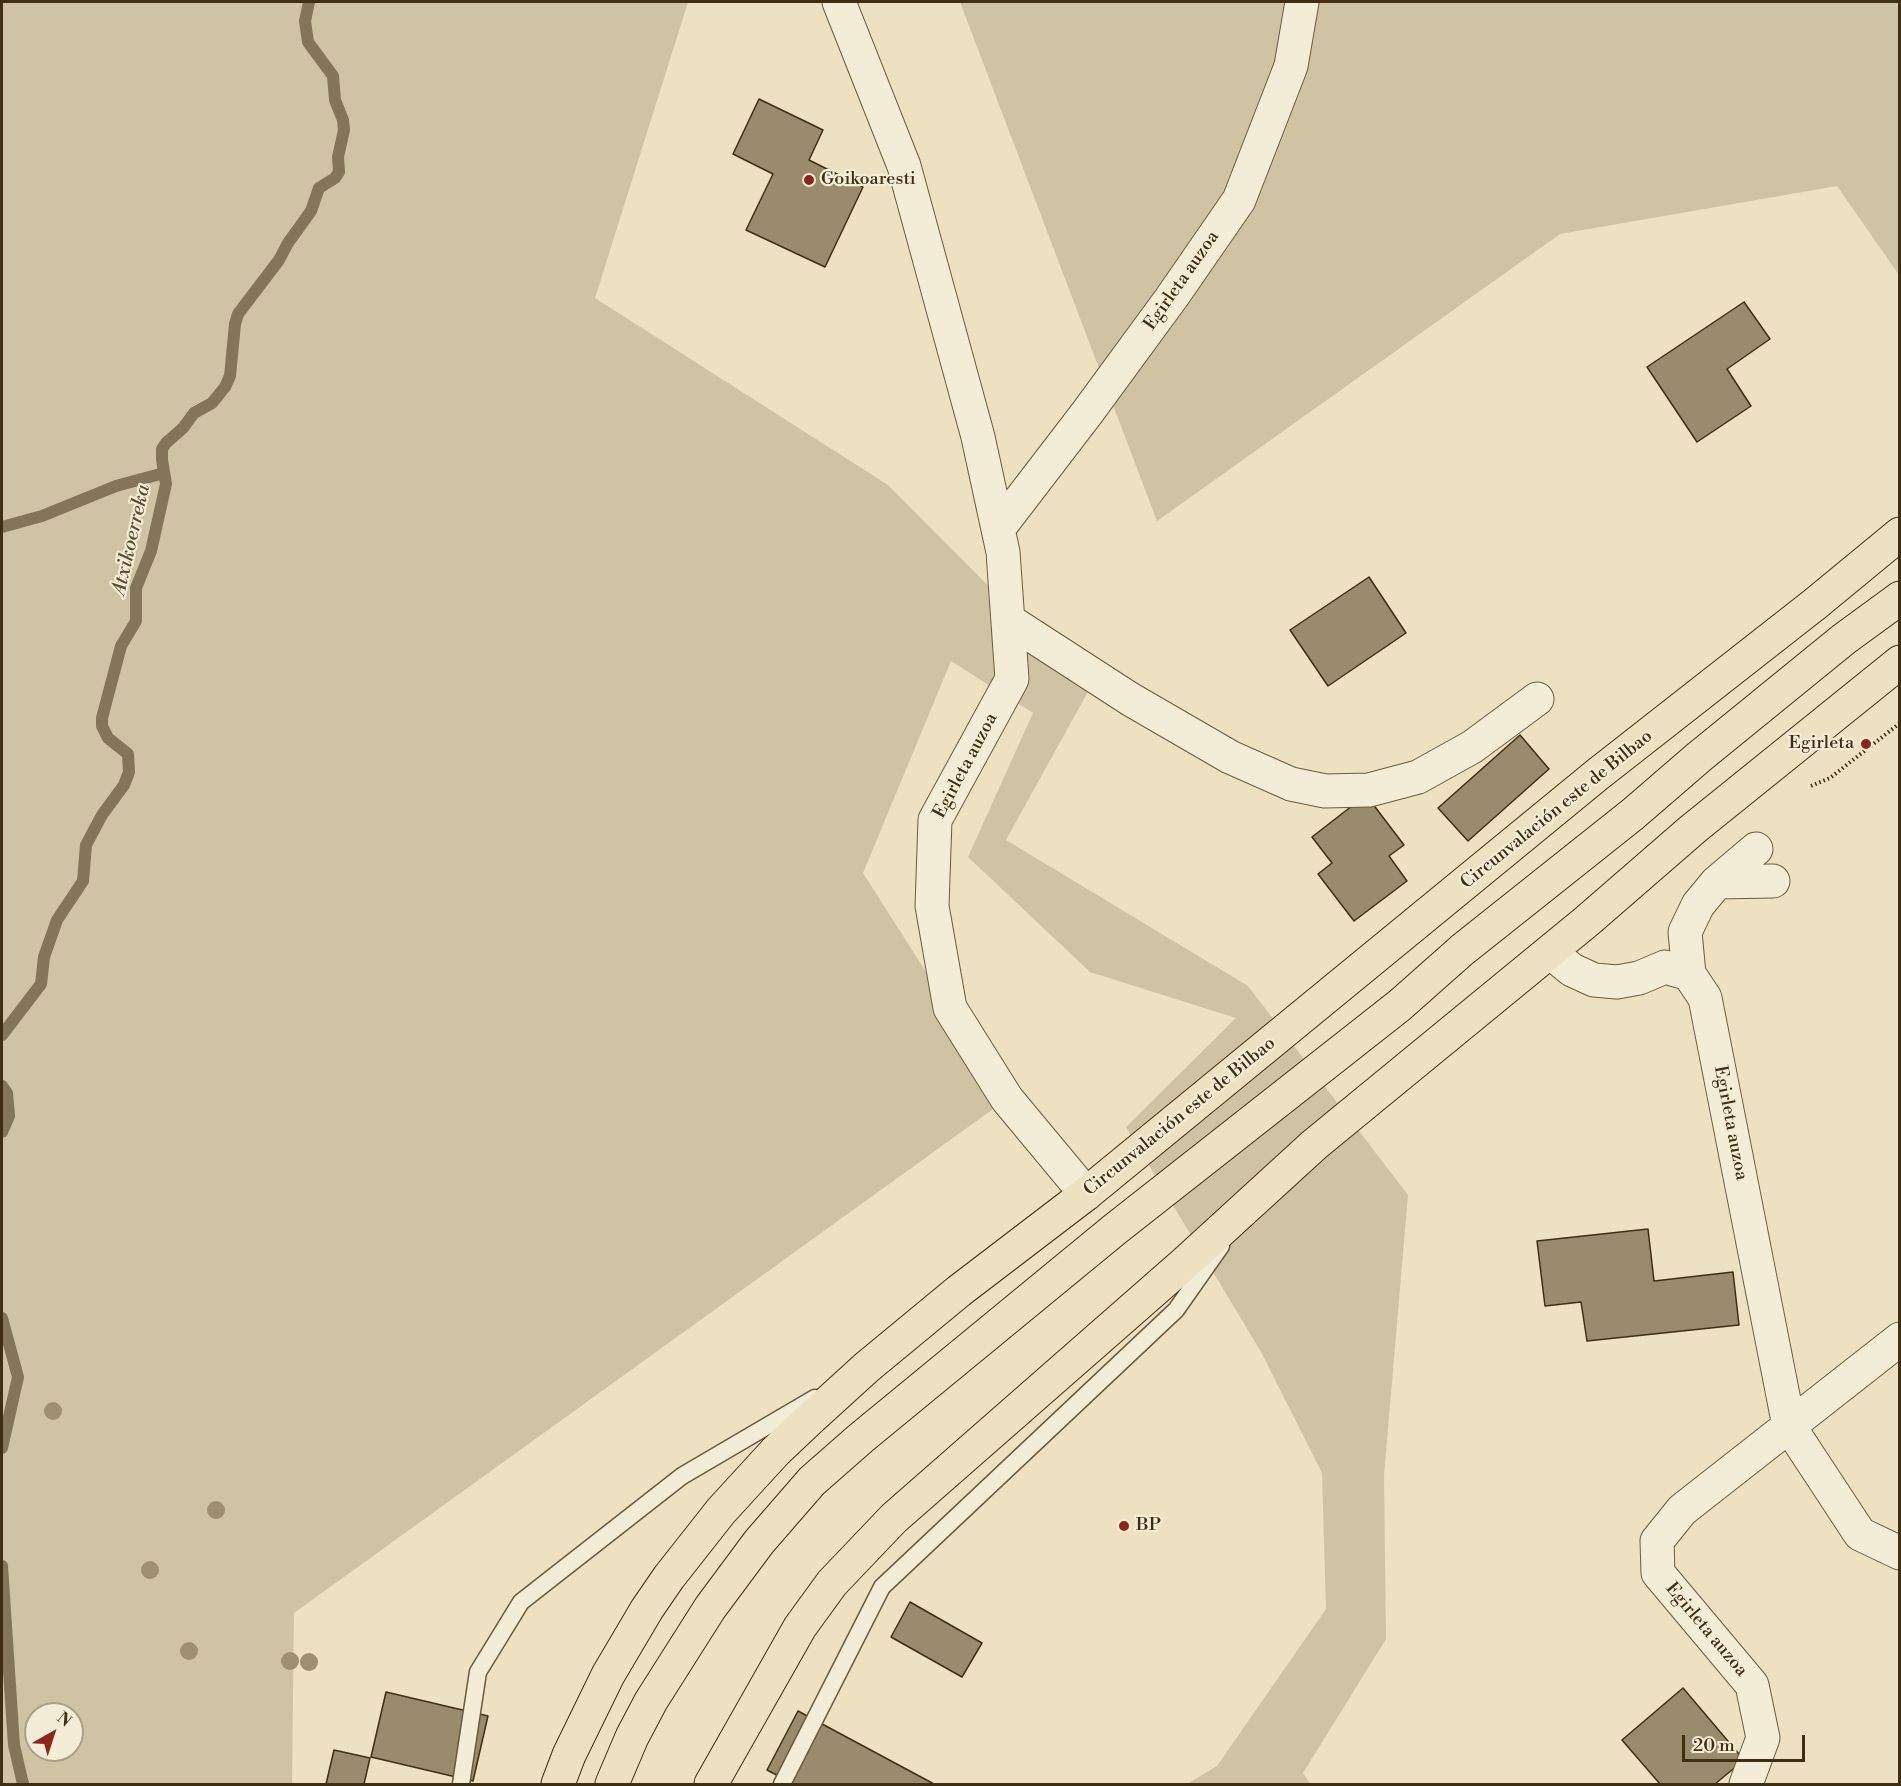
<!DOCTYPE html>
<html>
<head>
<meta charset="utf-8">
<style>
  body { margin:0 }
  #map { position:relative; width:1901px; height:1786px; overflow:hidden; background:#ede1c1; font-family:"Libre Bodoni",serif }
  canvas { display:block }
  .frame { position:absolute; inset:0; border:3px solid #402e12; pointer-events:none }
  .north { position:absolute; left:24px; top:1702px; width:60px; height:60px; box-sizing:border-box; background:#f3ecd7; border:2px solid #aba088; border-radius:50%; rotate:39deg; font-size:16px; font-weight:700; line-height:24px; text-align:center; color:#402e12 }
  .north::after { content:''; display:block; margin:auto; width:21px; height:27px; background:#8f2418; clip-path:polygon(50% 0,100% 100%,50% 72%,0 100%) }
  .scale { position:absolute; left:1682px; top:1735px; width:123px; height:27px; box-sizing:border-box; border:3px solid #402e12; border-top:0; padding-left:8px; font-size:18px; line-height:21px; white-space:nowrap; color:#402e12; -webkit-text-stroke:4px #f3ecd7; paint-order:stroke }
</style>
</head>
<body>
<div id="map">
<canvas width="1901" height="1786"></canvas>
<div class="frame"></div>
<div class="north">N</div>
<div class="scale">20 m</div>
</div>
<script>
const ctx = document.querySelector('canvas').getContext('2d');
ctx.lineJoin = 'round';
function fillPath(path, color) { ctx.fillStyle = color; ctx.fill(path, 'evenodd'); }
const shape = rows => new Path2D(rows.map(r => 'M' + r).join(''));
function stroke(path, color, width, dash) { ctx.strokeStyle = color; ctx.lineWidth = width; ctx.lineCap = dash ? 'butt' : 'round'; ctx.setLineDash(dash || []); ctx.stroke(path); }
function drawText(font, color, halo, rows, align = 'center') {
  ctx.font = font + ' "Libre Bodoni",serif'; ctx.lineWidth = 4.5; ctx.setLineDash([]); ctx.textBaseline = 'middle'; ctx.strokeStyle = halo; ctx.fillStyle = color; for (const [text, x, y, turn = 0] of rows) {
    ctx.save(); ctx.translate(x, y); ctx.rotate((+turn || 0) * Math.PI / 180); ctx.textAlign = isNaN(turn) ? turn : align; if (halo) ctx.strokeText(text, 0, 0); ctx.fillText(text, 0, 0); ctx.restore();
  }
}
fillPath(shape([
  [2,2,688,2,595,298,888,485,1090,688,1006,840,1248,986,1408,1195,1384,1475,1386,1639,1303,1773,1310,1784,1187,1784,1217,1766,1326,1609,1322,1473,1261,1352,1126,1127,1236,1018,1090,972,968,857,1033,713,951,661,863,873,1007,1099,294,1613,292,1784,2,1784],
  [36,1714,72,1714,72,1750,36,1750],
  [960,2,1899,2,1899,275,1837,186,1560,234,1157,521]
]), '#d0c3a3');
stroke(shape([
  [2,527,42,516,116,486,164,473],
  [2,1035,41,984,44,957,57,920,83,881,86,845,102,815,124,785,129,772,128,754,108,738,102,726,102,718,121,646,136,621,136,588,151,551,166,484,162,460,162,449,166,443,183,428,194,413,212,403,225,387,230,376,235,324,238,314,279,260,288,243,311,211,319,188,335,178,339,172,338,157,344,130,343,120,335,100,333,76,308,42,305,21,309,2],
  [2,1086,7,1093,9,1116,2,1132],
  [2,1318,18,1377,2,1448],
  [2,1566,14,1745,23,1784]
]), '#847558', 12);
const building = shape([
  [759,99,823,130,809,160,863,187,825,267,746,230,773,174,733,154,759,99],
  [1744,302,1770,339,1727,369,1751,406,1697,442,1647,367,1744,302],
  [1369,577,1406,633,1328,686,1290,630,1369,577],
  [1520,735,1549,769,1468,841,1438,808,1520,735],
  [1366,795,1404,845,1389,856,1407,881,1354,921,1318,874,1332,863,1312,837,1366,795],
  [1648,1229,1654,1281,1733,1272,1739,1325,1587,1341,1581,1302,1545,1306,1537,1241,1648,1229],
  [910,1602,982,1643,962,1677,891,1637,910,1602],
  [1683,1688,1744,1760,1715,1784,1660,1784,1622,1740,1683,1688],
  [386,1692,488,1716,473,1781,371,1757,386,1692],
  [798,1711,934,1784,794,1784,767,1770,798,1711],
  [334,1750,370,1758,364,1784,326,1784,334,1750]
]);
fillPath(building, '#9a8b6d');
stroke(building, '#402e12', 1.5);
const lane = shape([
  [461,1784,478,1672,521,1602,682,1476,815,1398],
  [782,1784,882,1587,1176,1310,1221,1246]
]);
const street = shape([
  [839,2,904,166,978,437,1003,552,1012,679,935,820,932,906,950,1008,1007,1099,1086,1194],
  [998,529,1087,413,1172,297,1239,200,1291,66,1302,2],
  [1008,620,1130,699,1230,757,1291,784,1325,791,1369,790,1418,777,1472,747,1537,699],
  [1717,882,1756,849],
  [1550,952,1572,970,1594,980,1617,982,1639,978,1665,967,1689,974,1705,998,1789,1426,1860,1534,1900,1553],
  [1689,974,1685,932,1698,905,1717,882,1773,881],
  [1746,1784,1763,1738,1752,1685,1658,1573,1657,1541,1682,1510,1900,1339]
]);
const primary = shape([
  [558,1784,569,1755,608,1675,647,1609,669,1577,721,1511,776,1451,811,1418,867,1367,959,1291,1086,1194,1598,774,1815,604,1900,534],
  [612,1784,632,1737,651,1701,710,1608,759,1542,812,1481,861,1438,1114,1230,1400,1005,1462,950,1633,814,1699,757,1844,639,1900,598],
  [711,1784,800,1627,832,1583,894,1518,1185,1263,1314,1145,1587,921,1693,829,1900,662]
]);
stroke(lane, '#6b5b3e', 19);
stroke(street, '#6b5b3e', 35);
stroke(primary, '#402e12', 35);
stroke(shape([
  [1811,786,1830,778,1900,723]
]), '#402e12', 4, [1.5, 3]);
stroke(lane, '#f3ecd7', 16);
stroke(street, '#f3ecd7', 33);
stroke(primary, '#ede1c1', 33);
ctx.fillStyle = '#9e8f71';
for (const [x, y] of [
  [53,1411],
  [216,1510],
  [150,1570],
  [189,1651],
  [290,1661],
  [309,1662]
]) { ctx.beginPath(); ctx.arc(x, y, 9, 0, 2 * Math.PI); ctx.fill(); }
for (const [x, y, r, color] of [
  [809,180,6,"#8f2418"],
  [1866,744,6,"#8f2418"],
  [1124,1526,6,"#8f2418"]
]) { const dot = new Path2D(); dot.arc(x, y, r, 0, 2 * Math.PI); ctx.fillStyle = color; ctx.fill(dot); stroke(dot, '#f3ecd7', 2); }
drawText('18px', '#402e12', '#f3ecd7', [
  ["Goikoaresti",821,180],
  ["Egirleta",1854,744,"right"],
  ["BP",1136,1526]
], 'left');
drawText('18px', '#402e12', '#f3ecd7', [
  ["Egirleta auzoa",1182,281,-55],
  ["Egirleta auzoa",966,766,-62],
  ["Circunvalación este de Bilbao",1557,810,-39],
  ["Circunvalación este de Bilbao",1180,1117,-39],
  ["Egirleta auzoa",1730,1123,79],
  ["Egirleta auzoa",1706,1630,50]
]);
drawText('italic 20px', '#5c4c2f', '#f3ecd7', [
  ["Atxikoerreka",132,540,-77]
]);
</script>
</body>
</html>
